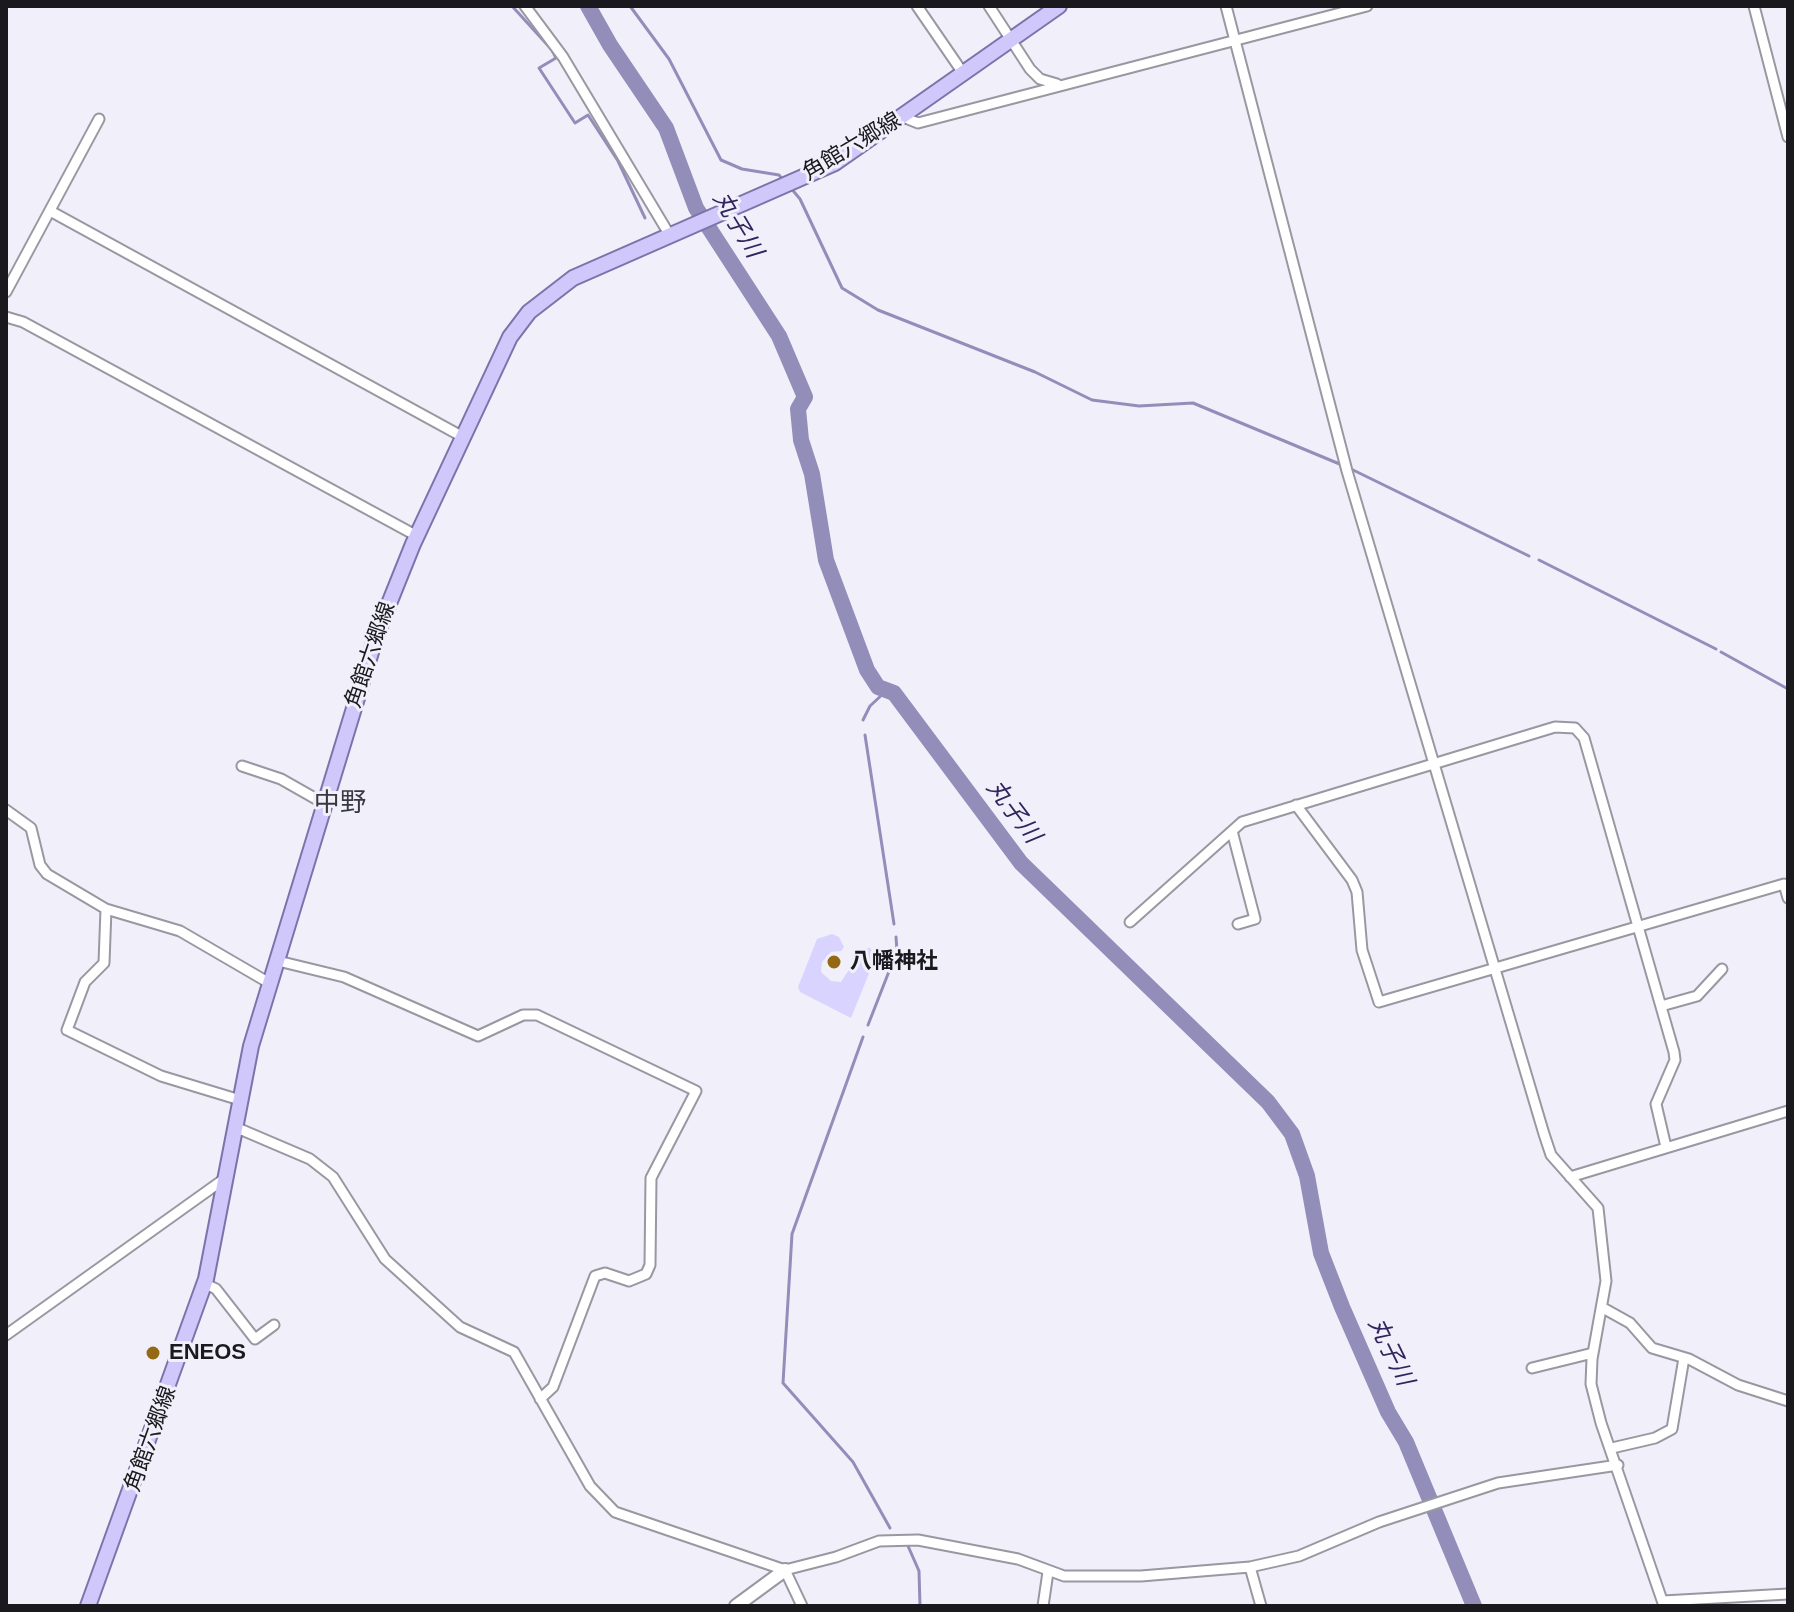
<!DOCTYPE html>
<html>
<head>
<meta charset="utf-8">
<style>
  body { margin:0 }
  #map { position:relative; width:1794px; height:1612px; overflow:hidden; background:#f1f0fa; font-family:Arial,sans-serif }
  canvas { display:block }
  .frame { position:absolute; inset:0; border:8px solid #1a191d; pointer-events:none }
</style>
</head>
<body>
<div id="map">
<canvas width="1794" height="1612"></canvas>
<div class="frame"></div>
</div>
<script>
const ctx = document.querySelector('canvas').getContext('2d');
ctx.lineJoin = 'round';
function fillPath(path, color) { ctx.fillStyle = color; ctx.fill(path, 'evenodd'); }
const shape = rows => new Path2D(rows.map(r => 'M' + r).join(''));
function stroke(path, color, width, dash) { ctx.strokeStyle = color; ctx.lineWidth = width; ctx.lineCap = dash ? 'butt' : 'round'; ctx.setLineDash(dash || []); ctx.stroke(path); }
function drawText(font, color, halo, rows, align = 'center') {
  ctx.font = font + ' Arial,"Noto Sans JP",sans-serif'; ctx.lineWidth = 6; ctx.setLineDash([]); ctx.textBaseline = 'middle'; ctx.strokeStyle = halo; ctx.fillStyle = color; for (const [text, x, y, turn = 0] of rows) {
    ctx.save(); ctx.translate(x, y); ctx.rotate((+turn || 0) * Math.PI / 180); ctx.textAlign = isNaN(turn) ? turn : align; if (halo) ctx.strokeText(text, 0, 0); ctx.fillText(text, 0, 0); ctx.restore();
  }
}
fillPath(shape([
  [832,934,839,937,844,947,841,951,831,952,822,962,821,972,831,981,841,982,863,948,870,948,876,956,851,1018,800,992,798,987,817,939]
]), '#d8d3ff');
stroke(shape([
  [512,6,552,50,556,58,539,68,575,123,588,115,618,161,645,218],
  [630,6,669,59,721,160,742,169,779,175,785,182],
  [790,187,800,199,842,288,878,310,1035,372,1092,400,1139,406,1193,403,1342,465],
  [1349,468,1529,556],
  [1539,560,1716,649],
  [1721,652,1788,689],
  [863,720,870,706,885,692],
  [865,735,894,924],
  [868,1025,897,951,896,937],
  [863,1037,792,1234,783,1383,853,1462,890,1528],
  [908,1546,919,1571,920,1606]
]), '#938dba', 3);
stroke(shape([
  [588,6,610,45,666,128,696,208,779,336,805,397,798,409,801,440,812,474,826,560,867,670,878,687,894,693,1021,863,1268,1102,1292,1134,1307,1176,1321,1253,1342,1307,1388,1412,1406,1442,1474,1606]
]), '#938dba', 16);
const minor = shape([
  [525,6,563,57,669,234],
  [917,6,963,73],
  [989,6,1030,69,1040,79,1057,84],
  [1226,6,1347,471,1544,1134,1551,1155,1598,1208,1606,1281,1592,1359,1591,1384,1601,1423,1664,1606],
  [1754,6,1788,137],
  [903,117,918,123,1367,6],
  [52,212,463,437],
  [6,292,99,119],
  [6,317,23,322,417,536],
  [242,766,281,779,325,804],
  [1296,805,1352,880,1357,892,1362,950,1379,1002,1784,884,1788,898],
  [6,810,31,828,40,865,47,874,106,909,180,931,271,984],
  [1232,831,1255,919,1238,924],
  [106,909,104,963,85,982,67,1030,161,1076,240,1100],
  [1130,922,1242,822,1555,727,1575,728,1584,738,1674,1052,1675,1060,1656,1104,1666,1147],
  [278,961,344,977,478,1036,523,1015,537,1015,696,1091,651,1178,650,1265,646,1274,629,1281,605,1273,595,1276,553,1387,540,1399],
  [1661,1006,1697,996,1722,969],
  [235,1127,310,1159,333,1177,385,1259,460,1327,514,1352,590,1486,615,1512,785,1570,802,1606],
  [1570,1177,1788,1111],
  [204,1283,216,1289,255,1339,274,1325],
  [1603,1308,1630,1323,1652,1348,1689,1359,1738,1385,1788,1401],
  [6,1335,227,1177],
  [1532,1368,1593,1353],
  [1612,1448,1655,1438,1672,1429,1684,1358],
  [1250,1567,1261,1606],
  [785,1570,836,1557,879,1541,918,1540,1018,1559,1064,1576,1141,1576,1250,1567,1299,1556,1379,1522,1498,1483,1618,1465],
  [1663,1601,1788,1594],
  [1043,1606,1048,1572]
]);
const tertiary = shape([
  [736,1606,785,1570]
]);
const primary = shape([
  [88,1606,206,1279,251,1046,376,636,413,544,510,337,529,312,573,278,835,163,1059,6]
]);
stroke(minor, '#9998a1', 13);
stroke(tertiary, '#9998a1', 16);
stroke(primary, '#7c73aa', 18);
stroke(minor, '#fff', 9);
stroke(tertiary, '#fff', 12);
stroke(primary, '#d0c8fa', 14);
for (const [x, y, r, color] of [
  [834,962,8,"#936a13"],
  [153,1353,8,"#936a13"]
]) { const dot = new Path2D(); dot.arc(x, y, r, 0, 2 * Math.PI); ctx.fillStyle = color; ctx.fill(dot); stroke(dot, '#f1f0fa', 3); }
drawText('22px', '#1a191d', '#f1f0fa', [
  ["角館六郷線",852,147,-31],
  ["角館六郷線",371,655,-71],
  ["角館六郷線",151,1439,-70]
]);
drawText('bold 22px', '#1a191d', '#f1f0fa', [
  ["八幡神社",850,962],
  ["ENEOS",169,1353]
], 'left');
drawText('italic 24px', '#32255e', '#f1f0fa', [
  ["丸子川",737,225,59],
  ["丸子川",1013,812,53],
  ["丸子川",1390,1352,64]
]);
drawText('26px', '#37373e', '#f1f0fa', [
  ["中野",340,804]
]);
</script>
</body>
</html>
